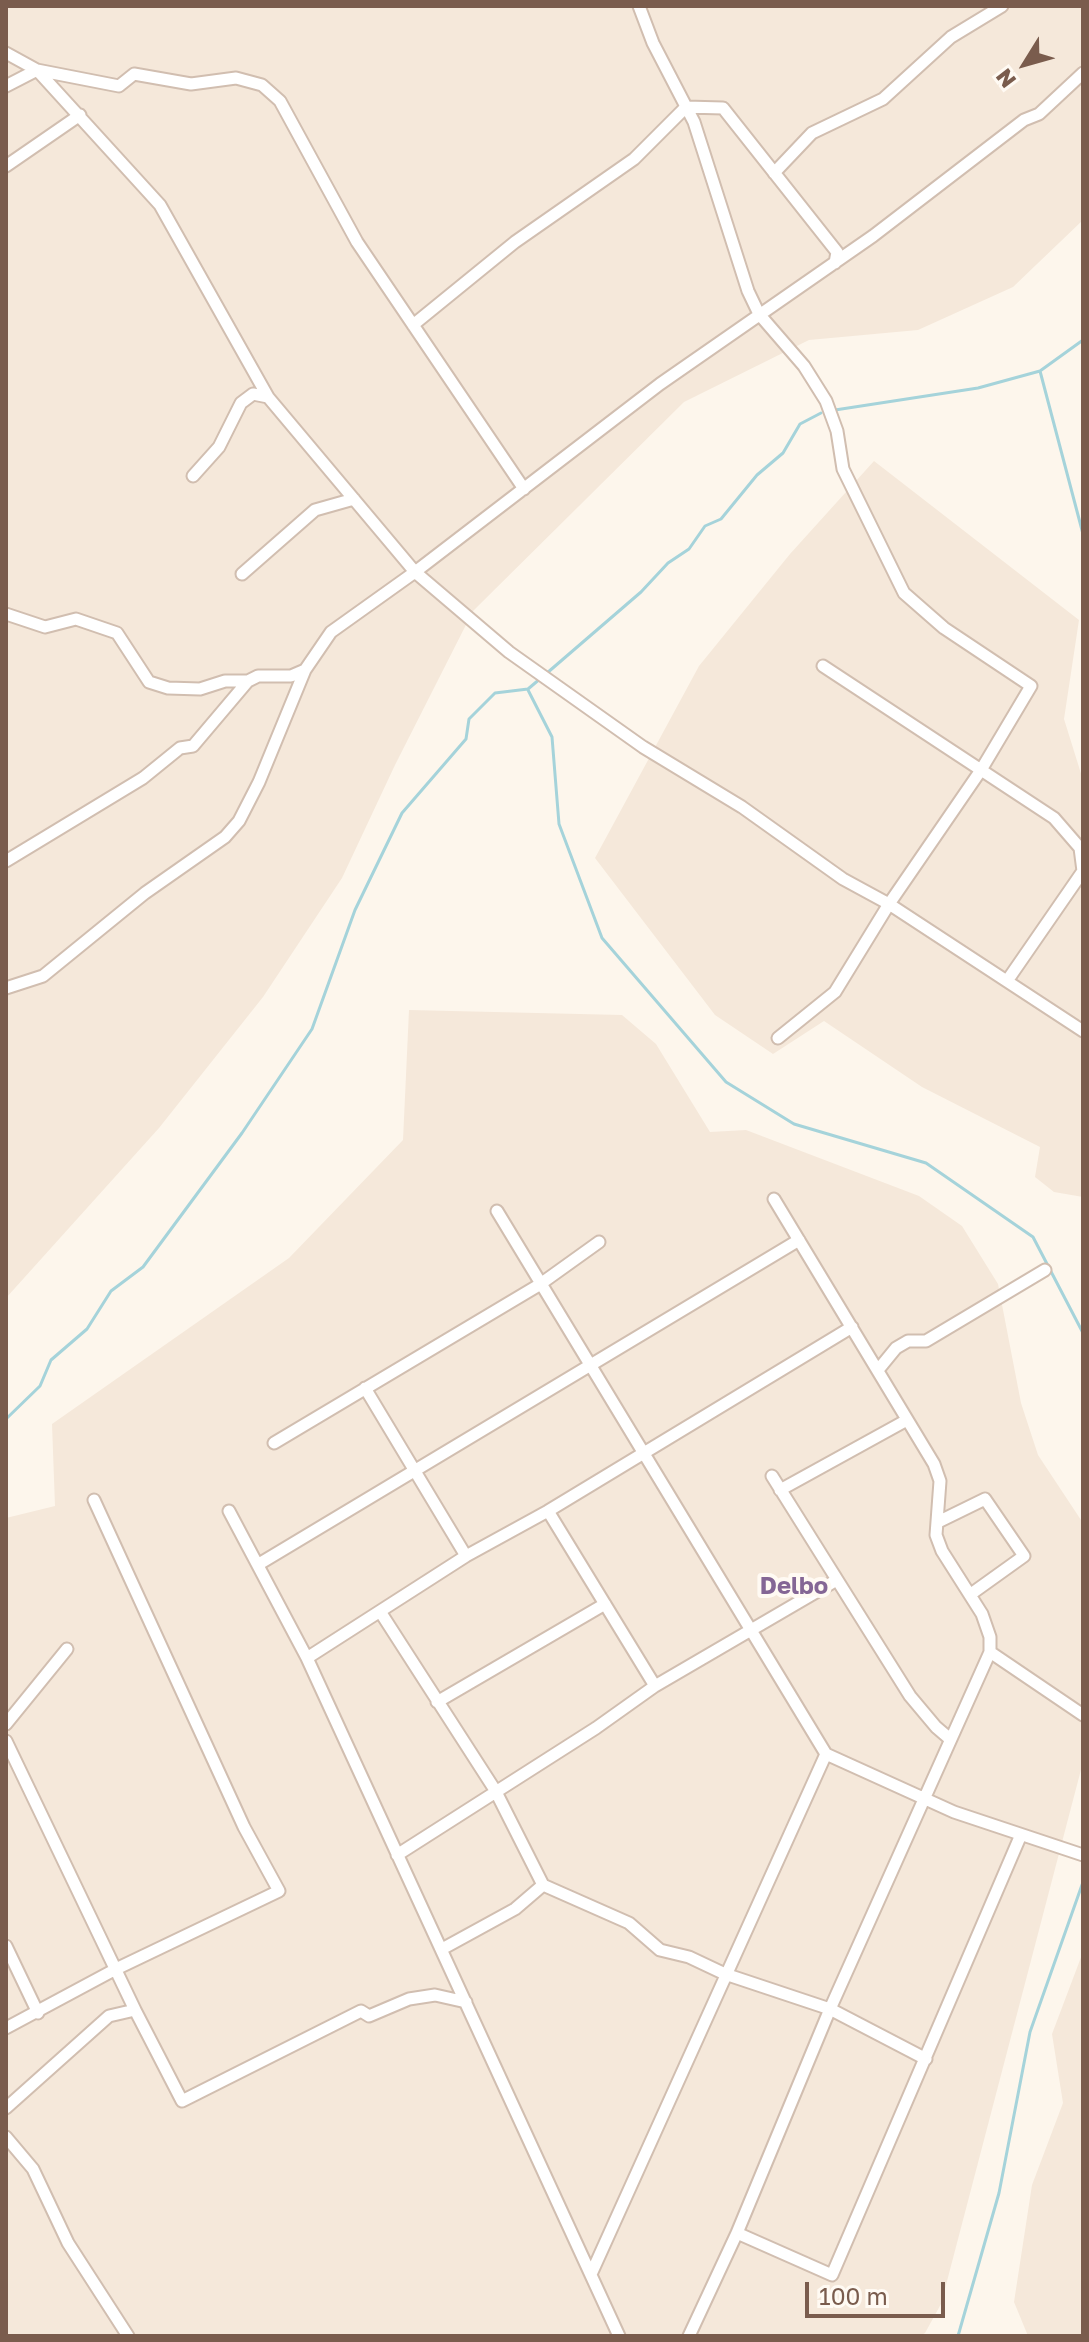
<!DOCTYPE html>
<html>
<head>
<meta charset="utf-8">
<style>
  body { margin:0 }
  #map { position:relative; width:1089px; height:2342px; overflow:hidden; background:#fdf6ec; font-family:"Golos Text",sans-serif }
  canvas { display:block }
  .frame { position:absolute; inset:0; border:8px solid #7a5c4d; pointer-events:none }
  .north { position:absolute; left:985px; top:24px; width:80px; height:80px; -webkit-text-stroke:6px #fffaf3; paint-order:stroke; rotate:233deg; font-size:22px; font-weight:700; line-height:32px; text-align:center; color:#7a5c4d }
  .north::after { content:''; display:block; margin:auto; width:28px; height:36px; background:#7a5c4d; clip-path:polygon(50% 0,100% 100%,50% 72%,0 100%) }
  .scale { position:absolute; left:805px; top:2282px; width:140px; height:36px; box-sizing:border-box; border:4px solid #7a5c4d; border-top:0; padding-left:10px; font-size:24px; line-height:28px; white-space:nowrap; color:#7a5c4d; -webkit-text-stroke:6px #fffaf3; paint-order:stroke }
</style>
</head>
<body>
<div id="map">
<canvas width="1089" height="2342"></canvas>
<div class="frame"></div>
<div class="north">N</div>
<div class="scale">100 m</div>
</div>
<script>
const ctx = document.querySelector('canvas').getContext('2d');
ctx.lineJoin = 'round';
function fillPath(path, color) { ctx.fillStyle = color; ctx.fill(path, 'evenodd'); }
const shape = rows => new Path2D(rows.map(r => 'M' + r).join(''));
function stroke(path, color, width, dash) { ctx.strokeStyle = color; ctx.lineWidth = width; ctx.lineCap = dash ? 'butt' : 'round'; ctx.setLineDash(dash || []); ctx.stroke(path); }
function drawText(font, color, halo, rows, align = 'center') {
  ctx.font = font + ' "Golos Text",sans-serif'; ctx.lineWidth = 8; ctx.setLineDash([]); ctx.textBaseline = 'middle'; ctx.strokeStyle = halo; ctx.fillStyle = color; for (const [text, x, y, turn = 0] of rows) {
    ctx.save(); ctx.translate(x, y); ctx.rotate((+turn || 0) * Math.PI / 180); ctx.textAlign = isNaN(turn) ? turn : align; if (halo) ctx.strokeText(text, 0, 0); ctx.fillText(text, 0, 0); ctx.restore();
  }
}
fillPath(shape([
  [6,6,1083,6,1083,220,1013,287,918,330,809,340,684,402,473,611,395,765,342,878,263,997,159,1128,6,1298],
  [874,461,1079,620,1064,719,1083,780,1083,1197,1054,1192,1035,1177,1040,1147,922,1087,824,1021,773,1054,715,1015,595,858,699,666,790,554],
  [409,1010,622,1015,656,1044,710,1132,746,1130,919,1196,962,1226,998,1284,1021,1403,1038,1455,1083,1523,1083,1762,941,2304,925,2333,920,2336,6,2336,6,1518,55,1506,52,1424,289,1258,403,1140],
  [1083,1952,1083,2336,1028,2336,1014,2302,1032,2185,1063,2103,1052,2034]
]), '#f5e8da');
stroke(shape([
  [1040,371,1083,534],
  [835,410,978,388,1040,371,1083,340],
  [547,673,641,592,668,563,689,549,705,526,721,519,757,475,783,453,800,424,821,413],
  [528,690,552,737,559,824,602,938,726,1082,794,1124,926,1163,1033,1237,1083,1333],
  [6,1419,40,1386,51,1360,87,1329,111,1291,143,1267,242,1133,312,1029,355,910,402,813,466,739,469,719,495,693,528,689,541,678],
  [958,2336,999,2193,1030,2032,1083,1882]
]), '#a5d3da', 3);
const minor = shape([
  [639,6,653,43,694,122,748,291,759,314,804,366,826,401,837,431,843,469,904,593,944,628,1031,686,981,770,889,904,835,992,778,1038],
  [6,53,37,70,160,205,268,397,415,572,660,384,873,236,1024,120,1039,114,1083,73],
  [6,86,37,70,119,86,134,74,191,84,236,78,262,85,280,101,357,242,524,489],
  [6,166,80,115],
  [774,173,812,133,883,99,951,37,1002,6],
  [413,325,515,242,634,159,686,107,723,108,837,252,835,263],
  [193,476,219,447,241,403,253,394,268,397],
  [242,574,315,510,354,499],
  [6,614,45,627,76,619,117,633,149,682,168,688,200,689,225,681,248,681],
  [823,666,1054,818,1080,848,1083,871,1007,981],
  [6,861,143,778,180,748,193,746,248,681,258,676,291,676,305,670,331,632,415,572,509,652,643,747,742,807,843,879,889,904,1083,1031],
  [6,988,43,976,145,893,225,837,239,821,259,782,305,670],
  [497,1211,826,1754,954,1812,1083,1855],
  [878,1370,896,1348,908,1341,926,1341,1045,1270],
  [365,1388,466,1556],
  [274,1443,539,1285,599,1242],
  [772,1476,910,1696,936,1727,950,1739],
  [780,1490,907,1420],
  [229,1511,307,1658,619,2336],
  [548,1511,655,1686],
  [938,1522,985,1499,1024,1556,971,1594],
  [259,1564,799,1240],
  [381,1613,495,1790,543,1885],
  [990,1652,1083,1715],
  [307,1658,466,1556,548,1511,852,1327],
  [437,1702,605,1604],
  [6,1724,67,1649],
  [6,1741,135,2010],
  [397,1855,596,1728,655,1686,835,1581],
  [6,1946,38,2013],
  [442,1949,515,1909,543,1885,629,1923,660,1950,689,1957,725,1974,830,2009,926,2059],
  [6,2028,116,1969,279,1891,244,1827,94,1500],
  [6,2108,109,2016,135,2010,182,2101,361,2011,369,2016,409,1999,435,1995,466,2002],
  [6,2137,33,2169,68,2243,128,2336],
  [737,2233,832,2275,1020,1837],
  [592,2272,826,1754],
  [689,2336,737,2233,830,2009,990,1652,990,1637,982,1614,942,1551,936,1535,940,1481,934,1464,774,1199]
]);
stroke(minor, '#d1beb0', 15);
stroke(minor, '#fff', 11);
drawText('bold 24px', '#846695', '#fffaf3', [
  ["Delbo",794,1586]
]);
</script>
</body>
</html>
